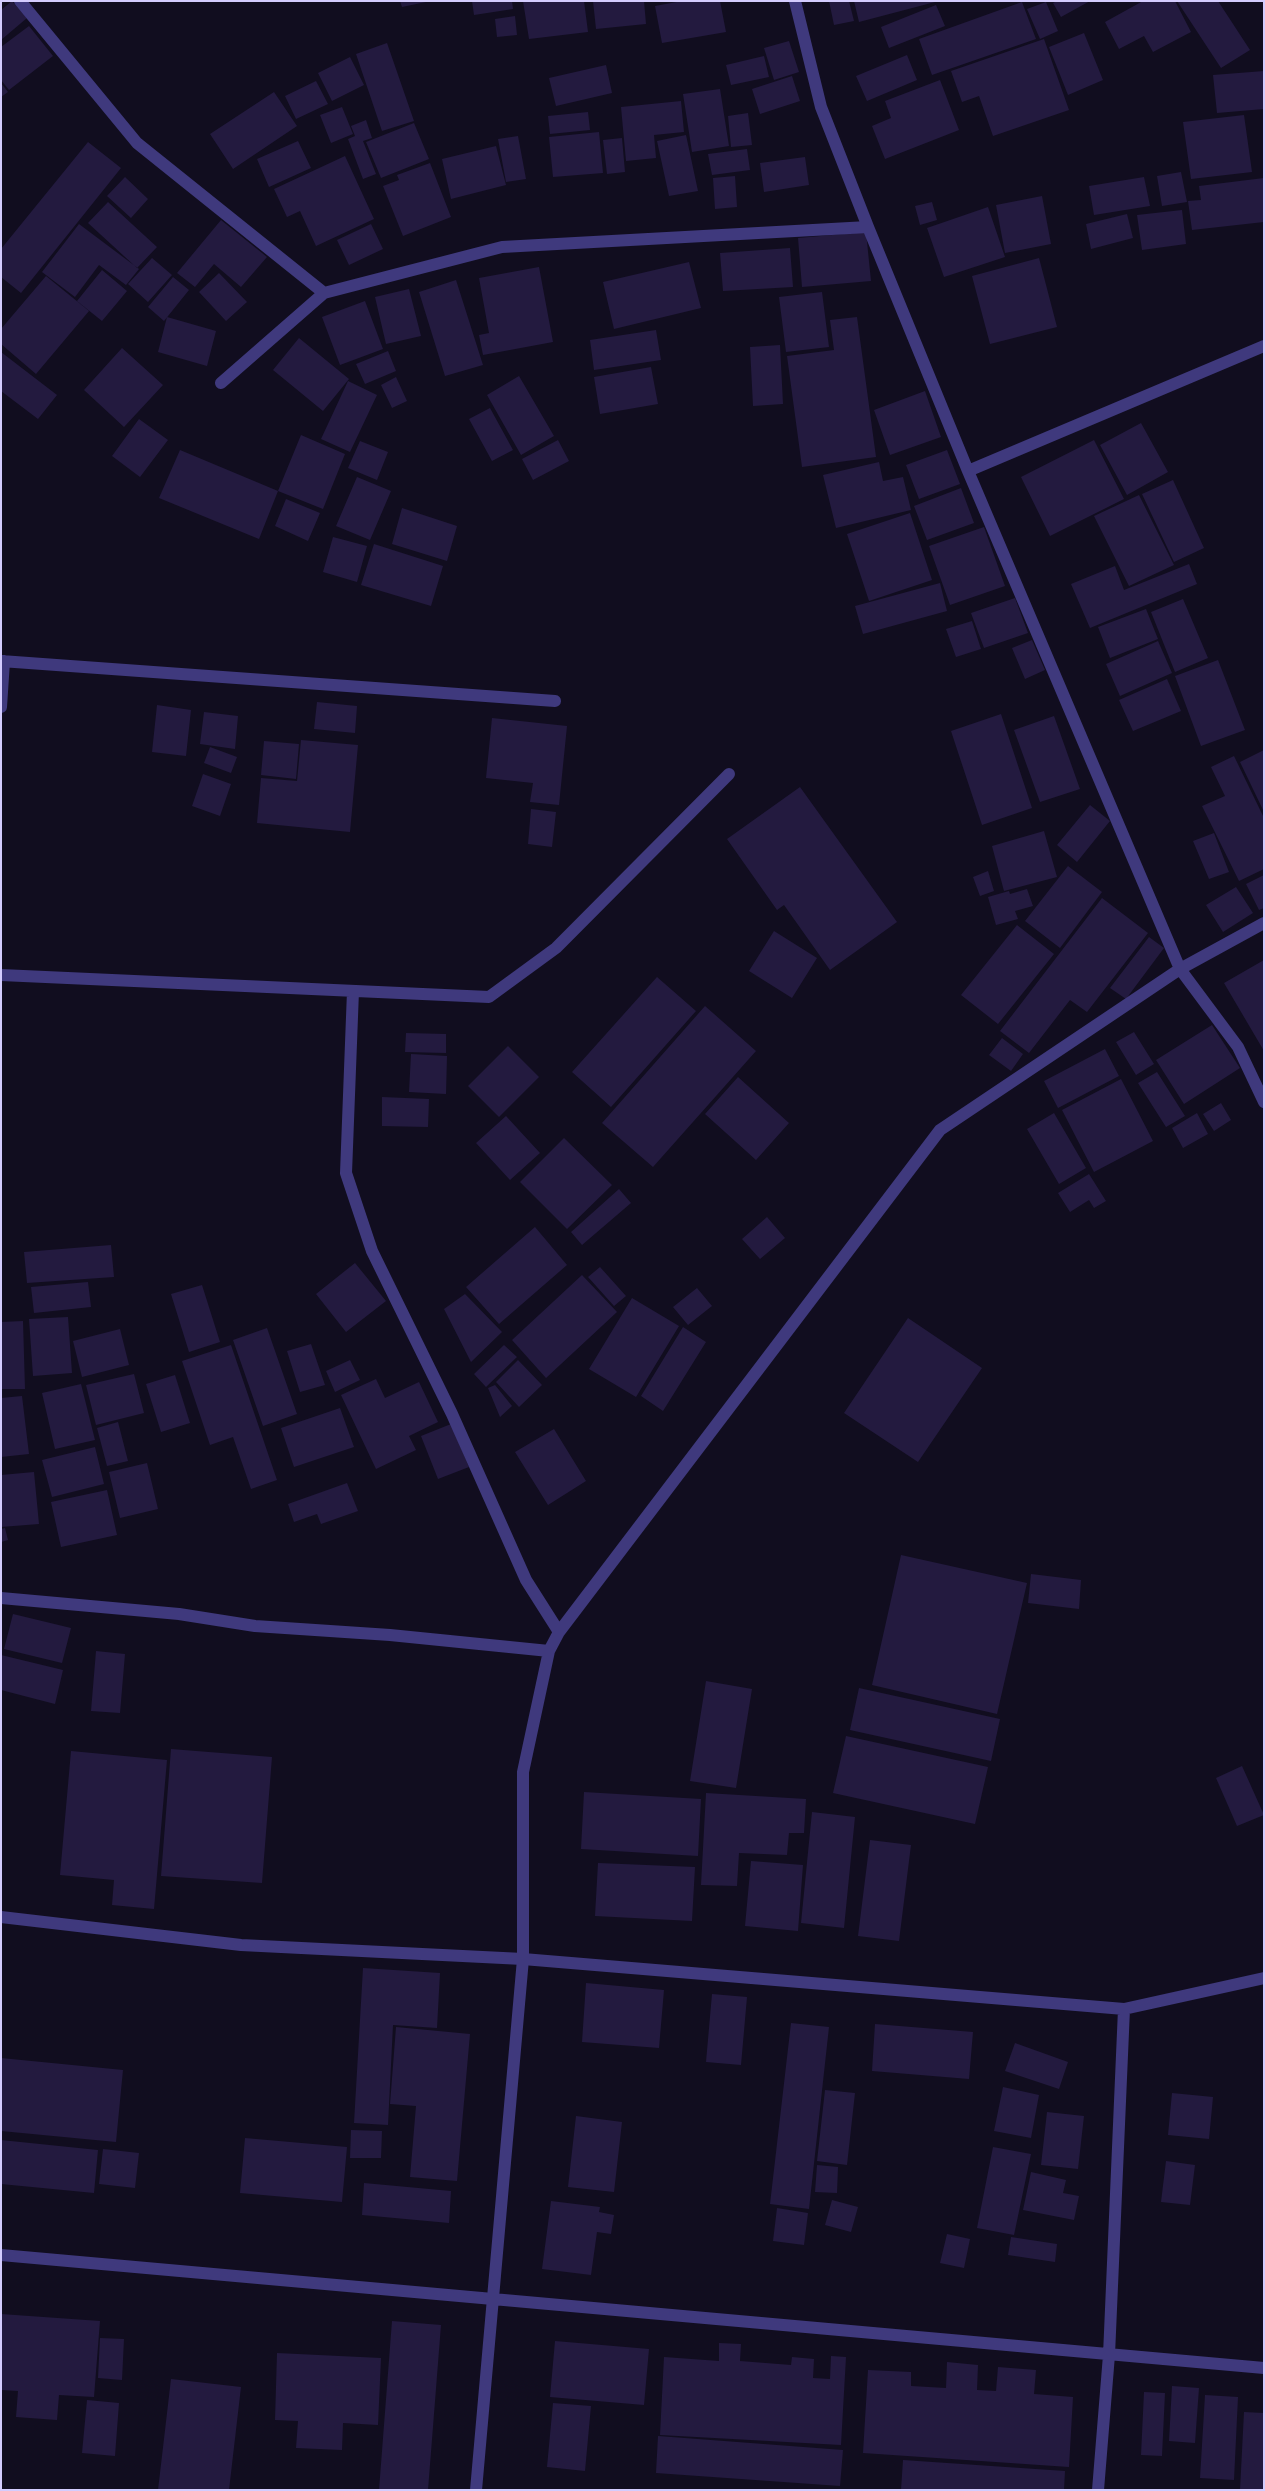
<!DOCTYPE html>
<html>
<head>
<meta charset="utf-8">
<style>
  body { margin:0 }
  #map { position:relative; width:1265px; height:2491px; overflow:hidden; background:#110d1f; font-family:"PT Sans Narrow",sans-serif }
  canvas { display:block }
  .frame { position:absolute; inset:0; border:2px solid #d4ccfe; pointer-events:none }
</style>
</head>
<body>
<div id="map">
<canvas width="1265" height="2491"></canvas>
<div class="frame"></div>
</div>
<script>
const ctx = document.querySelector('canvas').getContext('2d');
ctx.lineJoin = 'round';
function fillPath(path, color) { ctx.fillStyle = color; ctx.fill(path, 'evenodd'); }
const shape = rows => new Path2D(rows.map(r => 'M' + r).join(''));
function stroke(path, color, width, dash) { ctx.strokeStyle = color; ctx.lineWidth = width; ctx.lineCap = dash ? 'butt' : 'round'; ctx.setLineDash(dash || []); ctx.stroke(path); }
fillPath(shape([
  [12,1,27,18,1,40,1,10],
  [400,1,426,1,426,2,402,7],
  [472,1,512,1,513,9,474,15],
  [523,1,584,1,588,32,529,39],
  [593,1,644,1,646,24,596,29],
  [682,1,720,1,726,32,662,43,655,6],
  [829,1,849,1,854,21,834,25],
  [854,1,935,1,935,2,859,22],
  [1057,1,1090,1,1061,17,1053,3],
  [1143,1,1175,1,1191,32,1153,52,1144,36,1119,49,1105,22],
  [1177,1,1218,1,1250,50,1221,68],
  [1022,2,1036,39,932,75,919,39],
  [1046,2,1058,31,1040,39,1027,9],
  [936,5,945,26,889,48,881,27],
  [515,16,517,35,497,37,495,19],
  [29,26,53,56,9,90,1,80,1,47],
  [1084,33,1103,80,1068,95,1049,47],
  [1044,39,1069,110,993,136,979,96,962,102,951,71],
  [789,41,799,72,774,80,764,48],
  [387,43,414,121,382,131,356,54],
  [907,55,917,80,867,101,856,76],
  [764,56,769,77,731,85,726,65],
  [350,57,364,85,332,101,318,73],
  [606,65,612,93,556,106,549,78],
  [1264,71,1264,109,1217,113,1213,75],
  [792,76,800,101,760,114,752,89],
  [940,80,959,130,885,159,872,126,891,118,885,101],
  [316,81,328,104,296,119,285,96],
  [1,83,8,92,1,97],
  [720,89,729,146,692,152,683,94],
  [274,92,297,126,233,169,210,134],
  [681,101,684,132,654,135,656,158,626,161,621,107],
  [342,107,353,134,331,143,320,115],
  [588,112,590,130,550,134,548,116],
  [748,113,752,145,731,147,728,116],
  [1244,115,1252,172,1191,179,1183,122],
  [366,120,372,138,363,141,376,174,363,179,348,139,355,136,351,126],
  [414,123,429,159,381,178,366,142],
  [599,132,603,173,553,177,549,137],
  [686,135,698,191,669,196,657,141],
  [518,136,526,179,506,182,498,139],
  [622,138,625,172,607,174,603,140],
  [298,141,311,168,269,187,257,159],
  [88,142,121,168,21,293,1,277,1,249],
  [496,146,506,185,451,199,442,159],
  [747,149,750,170,712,175,708,154],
  [345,156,374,219,316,246,300,211,287,217,274,189],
  [805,157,809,185,764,192,760,163],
  [430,163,451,217,403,236,383,186,399,180,397,175],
  [1181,172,1187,202,1162,206,1157,176],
  [735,176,737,207,715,209,713,178],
  [125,177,148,199,131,218,107,196],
  [1144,177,1150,206,1094,215,1089,186],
  [1264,178,1264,222,1192,230,1188,201,1201,200,1199,186],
  [1042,196,1051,244,1005,253,996,205],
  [108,202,157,247,137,268,88,223],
  [932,202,937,220,920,225,915,206],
  [988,207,1005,257,944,277,927,228],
  [1182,210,1186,244,1142,250,1137,215],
  [1127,214,1133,238,1091,249,1086,224],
  [221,220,267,257,241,287,214,264,195,287,177,273],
  [79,224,139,269,126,285,99,265,75,297,42,272],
  [371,224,383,249,349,265,337,240],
  [866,232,871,281,802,287,798,238],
  [790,248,793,287,723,291,720,253],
  [152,258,172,275,148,302,128,284],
  [1039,258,1057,327,990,344,972,276],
  [689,262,701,308,614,329,603,282],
  [539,267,553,342,483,355,479,335,489,333,479,278],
  [102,270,127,291,102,321,77,301],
  [219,273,247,302,226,321,199,292],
  [46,276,89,311,36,374,1,344,1,329],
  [173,277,189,290,164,321,148,307],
  [456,280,483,365,445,376,419,292],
  [409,289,421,336,386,344,375,297],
  [822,292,829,347,786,352,779,297],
  [365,301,383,349,340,365,322,317],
  [167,317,216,331,207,366,158,352],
  [857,317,876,457,802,467,787,356,834,350,830,320],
  [656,330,661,360,594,370,590,340],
  [299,338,349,379,323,411,273,370],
  [780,345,783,404,753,406,750,347],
  [122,348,163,385,124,427,84,390],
  [388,351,396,371,365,384,356,364],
  [1,352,57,395,38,419,1,391],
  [651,367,658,404,600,414,594,377],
  [519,376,554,436,521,455,487,395],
  [396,377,407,401,392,408,381,385],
  [348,381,377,395,350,452,321,439],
  [925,391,941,437,890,455,874,410],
  [490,408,513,450,492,461,469,419],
  [139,419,168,440,140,477,112,456],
  [1141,423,1168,472,1127,495,1100,445],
  [301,435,345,454,323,509,278,491],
  [558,440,569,461,533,480,522,459],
  [1094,440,1124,499,1050,536,1021,477],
  [360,441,388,452,377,480,348,468],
  [180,450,278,491,259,539,159,498],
  [947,450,960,484,919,499,906,465],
  [879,462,883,481,903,477,911,510,836,528,823,475],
  [357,477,391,491,370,540,336,526],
  [1173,480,1204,548,1174,562,1142,494],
  [961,488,974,523,927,540,914,506],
  [1139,495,1174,565,1129,586,1094,516],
  [286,499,320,513,308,541,275,526],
  [402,508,457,526,447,561,392,544],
  [910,513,932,580,869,601,847,534],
  [984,527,1005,586,950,605,929,546],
  [333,537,367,546,357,582,323,572],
  [374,544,443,566,431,606,361,585],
  [1189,564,1197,584,1090,628,1071,584,1115,566,1124,590],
  [940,583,947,611,863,634,855,606],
  [1015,598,1028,633,984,648,971,613],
  [1183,599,1208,658,1175,672,1151,612],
  [1146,609,1158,639,1110,658,1098,627],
  [972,621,981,649,956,657,946,629],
  [1032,640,1045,670,1025,679,1012,648],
  [1158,641,1172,673,1120,696,1106,664],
  [1218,660,1245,730,1201,746,1175,676],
  [1167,679,1181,711,1133,731,1119,700],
  [317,702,357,706,355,733,314,729],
  [157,705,191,710,186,756,152,752],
  [204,712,238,716,235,749,200,744],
  [1001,714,1032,808,982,825,951,731],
  [1054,716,1080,789,1040,802,1014,730],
  [492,718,567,726,559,805,530,802,533,783,486,778],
  [301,740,358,745,350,832,257,823,261,778,297,781],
  [264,741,299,744,296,779,261,775],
  [210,747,237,757,231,773,204,763],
  [1264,750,1264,812,1240,762],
  [1234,756,1264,818,1264,869,1239,881,1202,806,1225,796,1211,767],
  [203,774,231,784,220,816,192,806],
  [800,787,897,922,830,970,784,905,777,910,727,839],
  [1090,805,1110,821,1077,862,1057,845],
  [531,809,556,812,552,847,528,844],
  [1044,831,1057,877,1004,891,992,846],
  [1214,833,1229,872,1209,879,1193,841],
  [1068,866,1102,892,1060,948,1025,921],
  [988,871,994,891,980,896,973,877],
  [1264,875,1264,908,1259,910,1246,884],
  [1236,887,1253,913,1223,932,1206,905],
  [1027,889,1033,906,1015,911,1018,919,996,925,988,897,1009,891,1010,894],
  [1102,898,1148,933,1087,1012,1070,1000,1029,1053,1000,1031],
  [1017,925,1054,954,998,1024,961,995],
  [774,931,817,958,792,998,749,971],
  [1149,937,1164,948,1126,999,1110,988],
  [1264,960,1264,1051,1224,983],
  [657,977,696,1011,611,1107,572,1072],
  [705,1006,756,1051,653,1167,602,1123],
  [1212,1025,1240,1068,1184,1104,1156,1060],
  [1134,1032,1154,1064,1136,1075,1116,1042],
  [406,1033,446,1034,446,1053,405,1052],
  [1002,1038,1023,1054,1011,1071,989,1055],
  [508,1046,539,1077,499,1117,468,1086],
  [1105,1049,1119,1076,1058,1108,1044,1081],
  [411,1054,447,1056,446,1094,409,1092],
  [1157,1072,1185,1116,1166,1127,1138,1083],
  [738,1077,789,1123,756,1160,705,1114],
  [1121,1079,1153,1141,1094,1172,1062,1110],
  [382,1097,429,1099,428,1127,382,1126],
  [1221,1103,1231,1120,1214,1131,1203,1114],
  [1054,1113,1086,1168,1059,1184,1027,1129],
  [1197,1113,1208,1134,1183,1148,1172,1128],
  [506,1116,540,1153,510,1180,476,1143],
  [564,1138,612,1185,567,1229,520,1182],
  [1089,1174,1106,1201,1094,1208,1089,1200,1070,1212,1058,1193],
  [619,1189,631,1203,582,1245,571,1232],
  [767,1217,785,1238,760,1259,742,1239],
  [535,1227,567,1265,499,1324,466,1287],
  [111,1245,114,1277,27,1283,24,1252],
  [355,1263,386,1301,346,1332,316,1294],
  [600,1267,626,1296,614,1306,588,1277],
  [582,1275,617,1312,546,1378,512,1340],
  [88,1282,91,1307,34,1313,31,1287],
  [202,1285,220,1342,189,1352,171,1294],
  [697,1288,712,1306,688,1325,673,1307],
  [465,1294,502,1332,471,1362,444,1309],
  [632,1298,679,1326,636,1397,589,1369],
  [68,1317,72,1373,33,1376,29,1319],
  [908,1318,982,1368,918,1462,844,1413],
  [23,1321,25,1389,1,1389,1,1322],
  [683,1327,706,1342,663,1411,641,1396],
  [267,1328,297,1414,263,1426,233,1340],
  [120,1329,129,1365,82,1377,73,1341],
  [311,1344,325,1385,300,1392,287,1351],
  [231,1345,277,1480,251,1489,233,1437,210,1445,182,1361],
  [504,1345,517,1357,486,1387,474,1374],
  [350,1360,360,1380,335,1392,326,1371],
  [518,1360,542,1385,519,1407,496,1382],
  [134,1374,144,1413,96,1425,86,1385],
  [175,1375,190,1423,161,1432,146,1384],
  [376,1379,385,1398,419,1382,438,1422,409,1436,416,1450,376,1469,341,1395],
  [81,1384,95,1440,55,1449,42,1393],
  [495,1385,512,1406,500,1417,488,1388],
  [22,1396,29,1454,1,1457,1,1398],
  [340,1408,354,1447,294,1467,281,1428],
  [118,1422,128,1461,107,1466,97,1428],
  [451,1424,469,1467,438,1479,421,1436],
  [554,1429,586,1481,548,1505,515,1452],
  [95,1447,104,1484,52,1497,42,1460],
  [147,1463,158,1509,120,1518,109,1472],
  [34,1472,39,1524,1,1527,1,1475],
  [347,1483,358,1511,321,1524,317,1514,294,1522,288,1504],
  [107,1490,117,1535,61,1547,51,1502],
  [5,1528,8,1540,1,1542,1,1529],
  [901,1555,1027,1583,997,1714,872,1685],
  [1031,1574,1081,1580,1079,1609,1028,1603],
  [13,1614,71,1628,62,1663,4,1649],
  [96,1651,125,1654,120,1713,91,1711],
  [1,1655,63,1670,55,1704,1,1690],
  [706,1681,752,1689,736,1788,690,1781],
  [859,1688,1000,1719,991,1761,850,1730],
  [846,1736,988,1767,975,1824,833,1793],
  [171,1749,272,1757,262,1883,161,1876],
  [71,1751,167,1760,154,1909,112,1905,114,1880,60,1875],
  [1242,1766,1264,1815,1237,1826,1216,1778],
  [584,1792,701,1799,698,1856,581,1849],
  [706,1793,806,1799,804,1833,789,1833,787,1855,739,1853,737,1886,701,1885],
  [812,1812,855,1817,844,1928,801,1923],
  [870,1840,911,1845,899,1941,858,1936],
  [751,1861,803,1865,798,1931,745,1926],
  [598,1863,695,1867,692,1921,595,1916],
  [363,1968,440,1973,437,2028,393,2025,388,2125,354,2123],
  [586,1983,664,1990,659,2048,582,2042],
  [712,1994,747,1997,741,2065,706,2062],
  [791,2023,829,2027,809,2209,770,2204],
  [875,2024,973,2032,969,2079,872,2071],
  [396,2027,470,2034,457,2181,410,2177,416,2106,390,2104],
  [1015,2043,1068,2062,1059,2089,1005,2071],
  [1,2058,123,2070,116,2142,1,2131],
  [1003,2087,1039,2095,1031,2138,994,2131],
  [825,2090,855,2093,847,2165,817,2161],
  [1172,2093,1213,2097,1209,2139,1168,2135],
  [1047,2112,1084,2116,1078,2169,1041,2165],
  [576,2116,622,2122,614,2192,568,2187],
  [351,2130,382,2131,381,2158,350,2158],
  [245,2138,347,2147,342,2202,240,2193],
  [1,2140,98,2150,94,2193,1,2184],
  [993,2147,1031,2154,1014,2235,977,2228],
  [103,2149,139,2153,135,2188,99,2184],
  [1166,2161,1195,2165,1190,2205,1161,2202],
  [817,2165,838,2167,837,2193,815,2192],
  [1031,2172,1066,2180,1063,2193,1079,2196,1074,2220,1023,2210],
  [364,2183,451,2191,449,2223,362,2215],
  [832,2200,858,2207,851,2232,825,2225],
  [551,2201,600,2207,599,2212,614,2215,611,2234,597,2232,591,2275,542,2269],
  [777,2208,808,2213,804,2245,773,2241],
  [947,2234,970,2239,964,2268,940,2263],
  [1011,2237,1057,2244,1055,2262,1008,2255],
  [1,2314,100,2321,94,2397,59,2395,57,2420,16,2417,18,2391,1,2390],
  [392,2321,441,2325,428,2490,379,2490],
  [100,2338,124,2339,122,2380,98,2378],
  [555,2341,649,2349,644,2405,550,2397],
  [719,2343,741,2344,740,2361,791,2365,792,2357,814,2359,813,2378,830,2379,831,2356,846,2357,841,2445,660,2435,664,2357,719,2361],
  [277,2353,381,2358,378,2425,343,2423,342,2450,296,2448,298,2421,275,2420],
  [947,2362,978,2365,977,2390,996,2391,998,2367,1036,2370,1034,2394,1073,2397,1069,2467,863,2453,868,2370,911,2372,911,2386,946,2388],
  [171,2379,241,2387,229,2490,158,2490],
  [1172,2386,1199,2388,1195,2443,1169,2441],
  [1144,2392,1165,2393,1162,2456,1141,2455],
  [1205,2395,1238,2397,1234,2480,1200,2478],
  [87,2400,119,2403,115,2456,82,2453],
  [553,2403,591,2406,585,2471,547,2467],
  [1244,2412,1264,2413,1264,2490,1240,2490],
  [658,2436,843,2450,840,2486,656,2473],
  [903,2460,1065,2471,1064,2490,901,2490]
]), '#231a3f');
stroke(shape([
  [20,1,137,143,324,293],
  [795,1,821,107,868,227,968,471,1180,969,1238,1047,1264,1102],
  [221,383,324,293,502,247,868,227],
  [968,471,1264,346],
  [1,661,555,701],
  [1,707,4,661],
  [1,975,489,997,556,948,729,774],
  [353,991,346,1173,372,1251,452,1414,526,1580,559,1632],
  [1,1598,179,1614,255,1626,390,1635,549,1651],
  [1,1917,241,1945,523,1959,1124,2009,1264,1978],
  [1,2255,1264,2368],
  [476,2490,523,1959,523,1772,549,1651,559,1632,940,1130,1180,969,1264,923],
  [1098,2490,1109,2355,1124,2009]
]), '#3f397d', 12);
</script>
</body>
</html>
